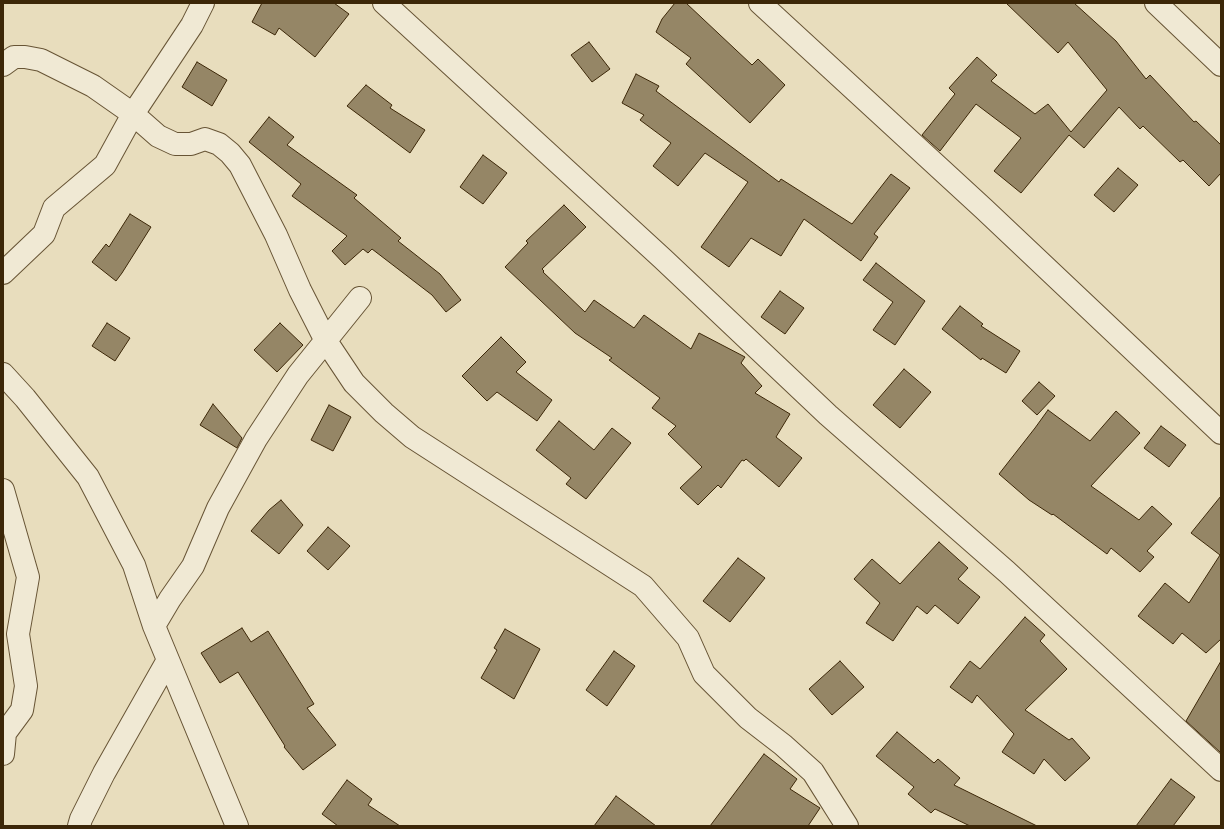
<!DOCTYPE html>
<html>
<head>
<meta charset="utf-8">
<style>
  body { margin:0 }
  #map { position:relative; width:1224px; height:829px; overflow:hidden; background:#e8ddbd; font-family:"IM FELL English",serif }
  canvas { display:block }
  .frame { position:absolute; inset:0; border:4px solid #3c2708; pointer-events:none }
</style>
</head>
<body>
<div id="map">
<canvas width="1224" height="829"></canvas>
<div class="frame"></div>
</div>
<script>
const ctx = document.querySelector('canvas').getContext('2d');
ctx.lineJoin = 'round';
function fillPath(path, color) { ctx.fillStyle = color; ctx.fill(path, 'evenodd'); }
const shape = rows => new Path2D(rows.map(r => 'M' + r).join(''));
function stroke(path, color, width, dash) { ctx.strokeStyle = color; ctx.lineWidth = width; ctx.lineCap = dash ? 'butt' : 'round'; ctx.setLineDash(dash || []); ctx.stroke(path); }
const building = shape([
  [262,3,334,3,349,14,315,57,279,28,275,35,252,22,262,3],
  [675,3,686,3,752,65,758,59,785,85,750,123,686,64,691,58,656,32,662,19,675,3],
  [1006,3,1074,3,1116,41,1146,79,1150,75,1194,122,1196,121,1221,145,1221,173,1209,186,1183,160,1180,162,1143,126,1140,129,1119,107,1084,148,1069,135,1021,193,994,171,1021,138,976,104,940,151,922,135,955,94,949,88,977,57,997,75,991,81,1035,114,1048,104,1071,132,1107,90,1068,42,1058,53,1006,3],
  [589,42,610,69,592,82,571,55,589,42],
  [197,62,227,80,212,106,182,87,197,62],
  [636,74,659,86,656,91,779,182,781,179,852,224,891,174,910,188,874,234,878,237,861,261,804,219,781,256,751,238,729,267,701,247,748,182,705,153,678,186,653,166,671,143,640,120,644,115,622,103,636,74],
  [366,85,392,105,390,108,425,130,410,153,347,106,366,85],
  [269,117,294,137,287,145,357,195,354,198,401,238,398,241,440,274,461,300,446,312,432,295,372,249,368,253,363,249,345,265,332,251,347,236,292,196,301,184,249,142,269,117],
  [483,155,507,173,483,204,460,187,483,155],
  [1118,168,1138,185,1114,212,1094,195,1118,168],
  [564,205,586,227,542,269,544,271,543,272,585,312,594,300,634,328,644,315,691,349,699,333,745,357,741,363,762,386,755,393,790,414,776,437,802,458,779,487,746,459,744,461,742,460,721,488,718,485,698,505,680,488,702,467,668,434,676,426,652,408,660,398,609,360,612,358,575,333,505,267,528,243,526,241,564,205],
  [130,214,151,227,122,273,116,281,92,262,106,244,109,247,130,214],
  [876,263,925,301,895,345,873,330,893,302,863,280,876,263],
  [780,291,804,308,785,334,761,317,780,291],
  [960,306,983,324,981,326,1020,351,1006,373,982,358,981,360,942,329,960,306],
  [107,323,130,338,115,361,92,346,107,323],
  [280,323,303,345,277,372,254,350,280,323],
  [501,337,526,362,516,372,552,400,537,421,497,392,487,401,462,376,501,337],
  [904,369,931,392,900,428,873,405,904,369],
  [1039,382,1055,396,1037,415,1022,401,1039,382],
  [213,404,242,438,237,448,200,425,213,404],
  [329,405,351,417,333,451,311,440,329,405],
  [1048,410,1090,441,1116,411,1140,433,1091,486,1139,520,1152,506,1172,524,1147,551,1154,557,1140,572,1111,548,1107,554,1053,514,1052,515,1029,500,999,474,1035,428,1048,410],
  [559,421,594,450,612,428,631,443,586,499,566,484,571,478,536,450,559,421],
  [1161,426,1186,445,1169,467,1144,448,1161,426],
  [1221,496,1221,639,1206,653,1182,633,1173,644,1138,616,1165,583,1189,603,1220,555,1191,533,1221,496],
  [281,500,303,525,279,554,251,531,269,510,281,500],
  [328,527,350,546,328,570,307,551,328,527],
  [939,542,968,568,958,579,980,597,958,624,935,605,927,614,917,606,893,641,866,623,880,603,854,579,872,559,900,584,939,542],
  [738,558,765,578,730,622,703,601,738,558],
  [1025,617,1045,635,1040,641,1067,669,1025,710,1069,740,1072,738,1090,758,1065,781,1044,759,1034,774,1002,752,1014,734,977,695,972,703,950,687,970,661,980,669,1025,617],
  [242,628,251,642,268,631,314,704,307,708,336,745,303,770,284,747,285,746,238,672,220,683,201,653,242,628],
  [505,629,540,649,514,699,481,678,497,650,494,648,505,629],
  [614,651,635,666,607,706,586,690,614,651],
  [840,661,864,687,832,715,809,689,840,661],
  [1221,661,1221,753,1186,721,1221,661],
  [897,732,934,763,938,759,960,778,954,785,1037,826,970,826,935,809,931,813,908,794,914,787,876,756,897,732],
  [764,754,797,779,790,789,820,808,808,826,710,826,764,754],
  [1171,779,1195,797,1173,826,1136,826,1171,779],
  [347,780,372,799,368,805,400,826,338,826,322,814,347,780],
  [616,796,656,826,594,826,616,796]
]);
fillPath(building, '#958666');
stroke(building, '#3c2708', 1);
const street = shape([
  [384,3,663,259,828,415,1007,572,1221,770],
  [760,3,984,209,1221,433],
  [1156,3,1221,65],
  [3,65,14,57,25,57,41,60,93,86,133,114,158,136,175,144,191,144,205,139,219,144,230,153,240,165,276,235,300,290,326,341,354,383,384,413,412,437,643,586,688,638,704,674,748,718,783,745,813,772,847,826],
  [3,273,44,234,54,208,105,165,133,114,192,25,203,3],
  [3,374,25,398,88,477,134,565,154,626,237,826],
  [3,490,28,577,18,634,26,686,22,710,5,733,3,754],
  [154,626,170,599,193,566,218,508,256,439,298,375,360,298],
  [79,826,81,819,104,773,168,660]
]);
stroke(street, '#675435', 24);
stroke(street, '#f0e9d4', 22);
</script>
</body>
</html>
